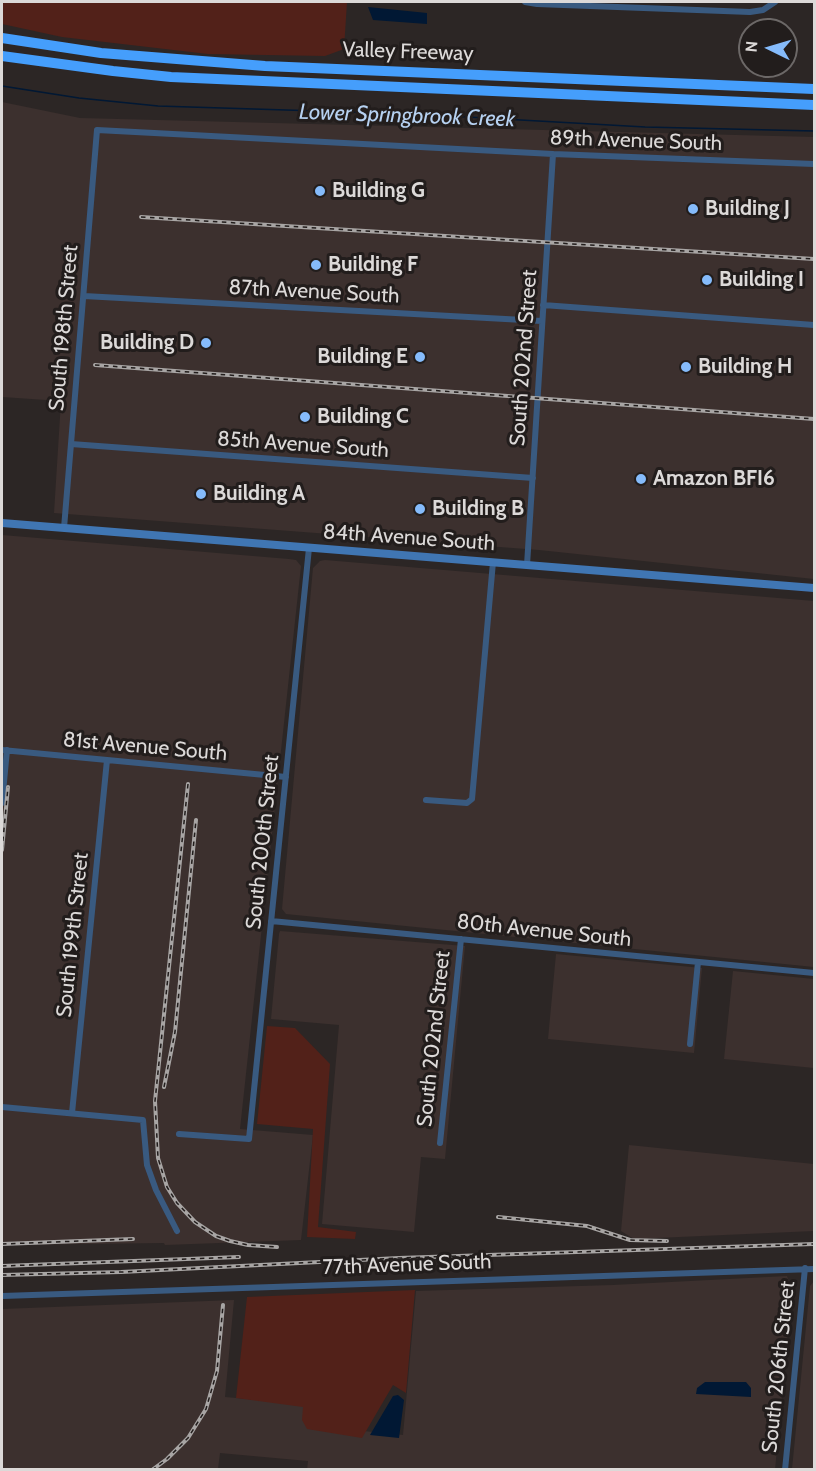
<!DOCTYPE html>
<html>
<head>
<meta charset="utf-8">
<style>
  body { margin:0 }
  #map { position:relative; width:816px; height:1471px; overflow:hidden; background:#2c2625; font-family:Cabin,sans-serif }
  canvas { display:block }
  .frame { position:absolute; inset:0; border:3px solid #dcd9d8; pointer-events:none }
  .north { position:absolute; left:738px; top:18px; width:60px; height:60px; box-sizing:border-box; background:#221d1c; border:2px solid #6c6867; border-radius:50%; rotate:275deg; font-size:16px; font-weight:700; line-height:24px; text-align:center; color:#dcd9d8 }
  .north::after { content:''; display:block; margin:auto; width:21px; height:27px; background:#85bbfb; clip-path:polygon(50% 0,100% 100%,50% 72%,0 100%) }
</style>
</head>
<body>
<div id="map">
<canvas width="816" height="1471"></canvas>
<div class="frame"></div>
<div class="north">N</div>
</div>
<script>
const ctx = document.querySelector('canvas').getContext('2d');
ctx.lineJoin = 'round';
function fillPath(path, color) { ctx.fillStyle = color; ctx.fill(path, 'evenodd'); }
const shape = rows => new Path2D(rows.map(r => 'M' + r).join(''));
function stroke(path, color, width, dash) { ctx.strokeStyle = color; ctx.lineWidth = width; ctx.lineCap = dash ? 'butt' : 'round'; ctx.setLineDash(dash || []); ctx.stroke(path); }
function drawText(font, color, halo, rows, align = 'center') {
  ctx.font = font + ' Cabin,sans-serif'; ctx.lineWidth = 6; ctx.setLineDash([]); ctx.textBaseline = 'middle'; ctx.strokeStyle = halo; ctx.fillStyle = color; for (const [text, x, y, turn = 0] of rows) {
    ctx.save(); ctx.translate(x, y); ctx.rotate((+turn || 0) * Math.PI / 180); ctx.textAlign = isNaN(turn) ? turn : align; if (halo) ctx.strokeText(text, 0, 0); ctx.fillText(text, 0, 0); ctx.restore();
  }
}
fillPath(shape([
  [2,102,80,118,814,137,814,579,539,550,54,513,61,401,2,397],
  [2,535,289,559,296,560,301,566,240,1129,313,1135,301,1240,165,1245,164,1243,2,1245],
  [325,560,814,601,814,967,286,914,282,909,313,568,320,561],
  [280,931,465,946,445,1159,421,1157,414,1232,322,1224,339,1025,271,1019,279,934],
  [556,954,702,968,694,1053,548,1039],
  [733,971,814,979,814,1068,724,1059],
  [629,1145,814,1164,814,1231,634,1239,621,1231],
  [787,1276,792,1289,775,1470,307,1470,308,1461,220,1453,218,1469,2,1469,2,1309,234,1300,225,1397,316,1405,314,1426,403,1435,416,1291,613,1285],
  [814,1281,814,1469,792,1469,810,1286]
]), '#3c302e');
fillPath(shape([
  [2,2,347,2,344,49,325,56,208,54,62,37,2,24],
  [267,1026,295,1028,330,1064,318,1227,356,1232,355,1239,307,1237,313,1129,257,1124],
  [415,1290,406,1393,393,1385,362,1438,307,1429,302,1420,303,1407,236,1398,247,1297]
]), '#522119');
fillPath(shape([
  [368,7,427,13,427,24,373,20],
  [705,1382,746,1382,751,1388,751,1397,696,1394,697,1388],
  [398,1395,404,1400,399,1438,370,1435,393,1396]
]), '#011834');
stroke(shape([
  [2,86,79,98,158,106,414,114,645,127,814,131]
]), '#011834', 1.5);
stroke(shape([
  [525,2,537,4,750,12,763,10,775,2],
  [84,296,542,321],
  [543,305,814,325],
  [71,444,533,478],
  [64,528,97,130,553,154,814,164],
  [527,565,553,154],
  [2,750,286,777],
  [426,800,467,803,472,799,493,562],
  [2,803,7,750],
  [271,921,814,973],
  [690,1044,698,962],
  [2,1107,143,1120,147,1165,156,1190,177,1231],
  [72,1113,107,760],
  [179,1134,249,1139,309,548],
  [440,1143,461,939],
  [2,1296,814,1269],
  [785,1470,805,1268]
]), '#395a80', 6);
stroke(shape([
  [2,523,814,588]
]), '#4076b3', 8);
stroke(shape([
  [2,38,101,53,265,66,814,89],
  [2,56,113,71,171,77,814,105]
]), '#459efc', 10);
const rail = shape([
  [141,217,814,259],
  [95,365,814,419],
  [188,784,155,1101,158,1158,167,1187,177,1203,195,1222,216,1236,230,1241,248,1245,277,1247],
  [2,850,8,787],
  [164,1087,175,1032,196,820],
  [498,1217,587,1226,630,1240,667,1241],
  [2,1244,133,1239],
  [2,1266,239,1257],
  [2,1275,121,1272,399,1258,814,1244],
  [152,1470,167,1459,188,1438,206,1409,217,1371,223,1305]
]);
stroke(rail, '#a8a5a4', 4);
stroke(rail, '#221d1c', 1.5, [4.5]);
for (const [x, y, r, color] of [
  [320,191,6,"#85bbfb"],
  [693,209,6,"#85bbfb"],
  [316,265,6,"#85bbfb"],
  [707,280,6,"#85bbfb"],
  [206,343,6,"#85bbfb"],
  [420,357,6,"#85bbfb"],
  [686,367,6,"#85bbfb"],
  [305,417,6,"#85bbfb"],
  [641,479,6,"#85bbfb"],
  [201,494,6,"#85bbfb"],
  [420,509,6,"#85bbfb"]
]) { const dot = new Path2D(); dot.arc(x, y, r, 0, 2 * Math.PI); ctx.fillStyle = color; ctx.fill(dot); stroke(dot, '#221d1c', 2); }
drawText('21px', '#dcd9d8', '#221d1c', [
  ["Valley Freeway",408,52,2],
  ["89th Avenue South",636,141,2],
  ["87th Avenue South",314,292,3],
  ["South 198th Street",64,328,-85],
  ["South 202nd Street",524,358,-86],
  ["85th Avenue South",303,445,4],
  ["84th Avenue South",409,538,4],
  ["81st Avenue South",145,747,5],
  ["South 200th Street",263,842,-84],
  ["80th Avenue South",544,931,6],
  ["South 199th Street",73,935,-84],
  ["South 202nd Street",434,1039,-84],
  ["77th Avenue South",407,1265,-2],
  ["South 206th Street",779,1367,-84]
]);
drawText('bold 21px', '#dcd9d8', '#221d1c', [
  ["Building G",332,191],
  ["Building J",705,209],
  ["Building F",328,265],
  ["Building I",719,280],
  ["Building D",194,343,"right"],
  ["Building E",408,357,"right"],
  ["Building H",698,367],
  ["Building C",317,417],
  ["Amazon BFI6",653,479],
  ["Building A",213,494],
  ["Building B",432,509]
], 'left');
drawText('italic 22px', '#b6d1f1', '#221d1c', [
  ["Lower Springbrook Creek",407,116,2]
]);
</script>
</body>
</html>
